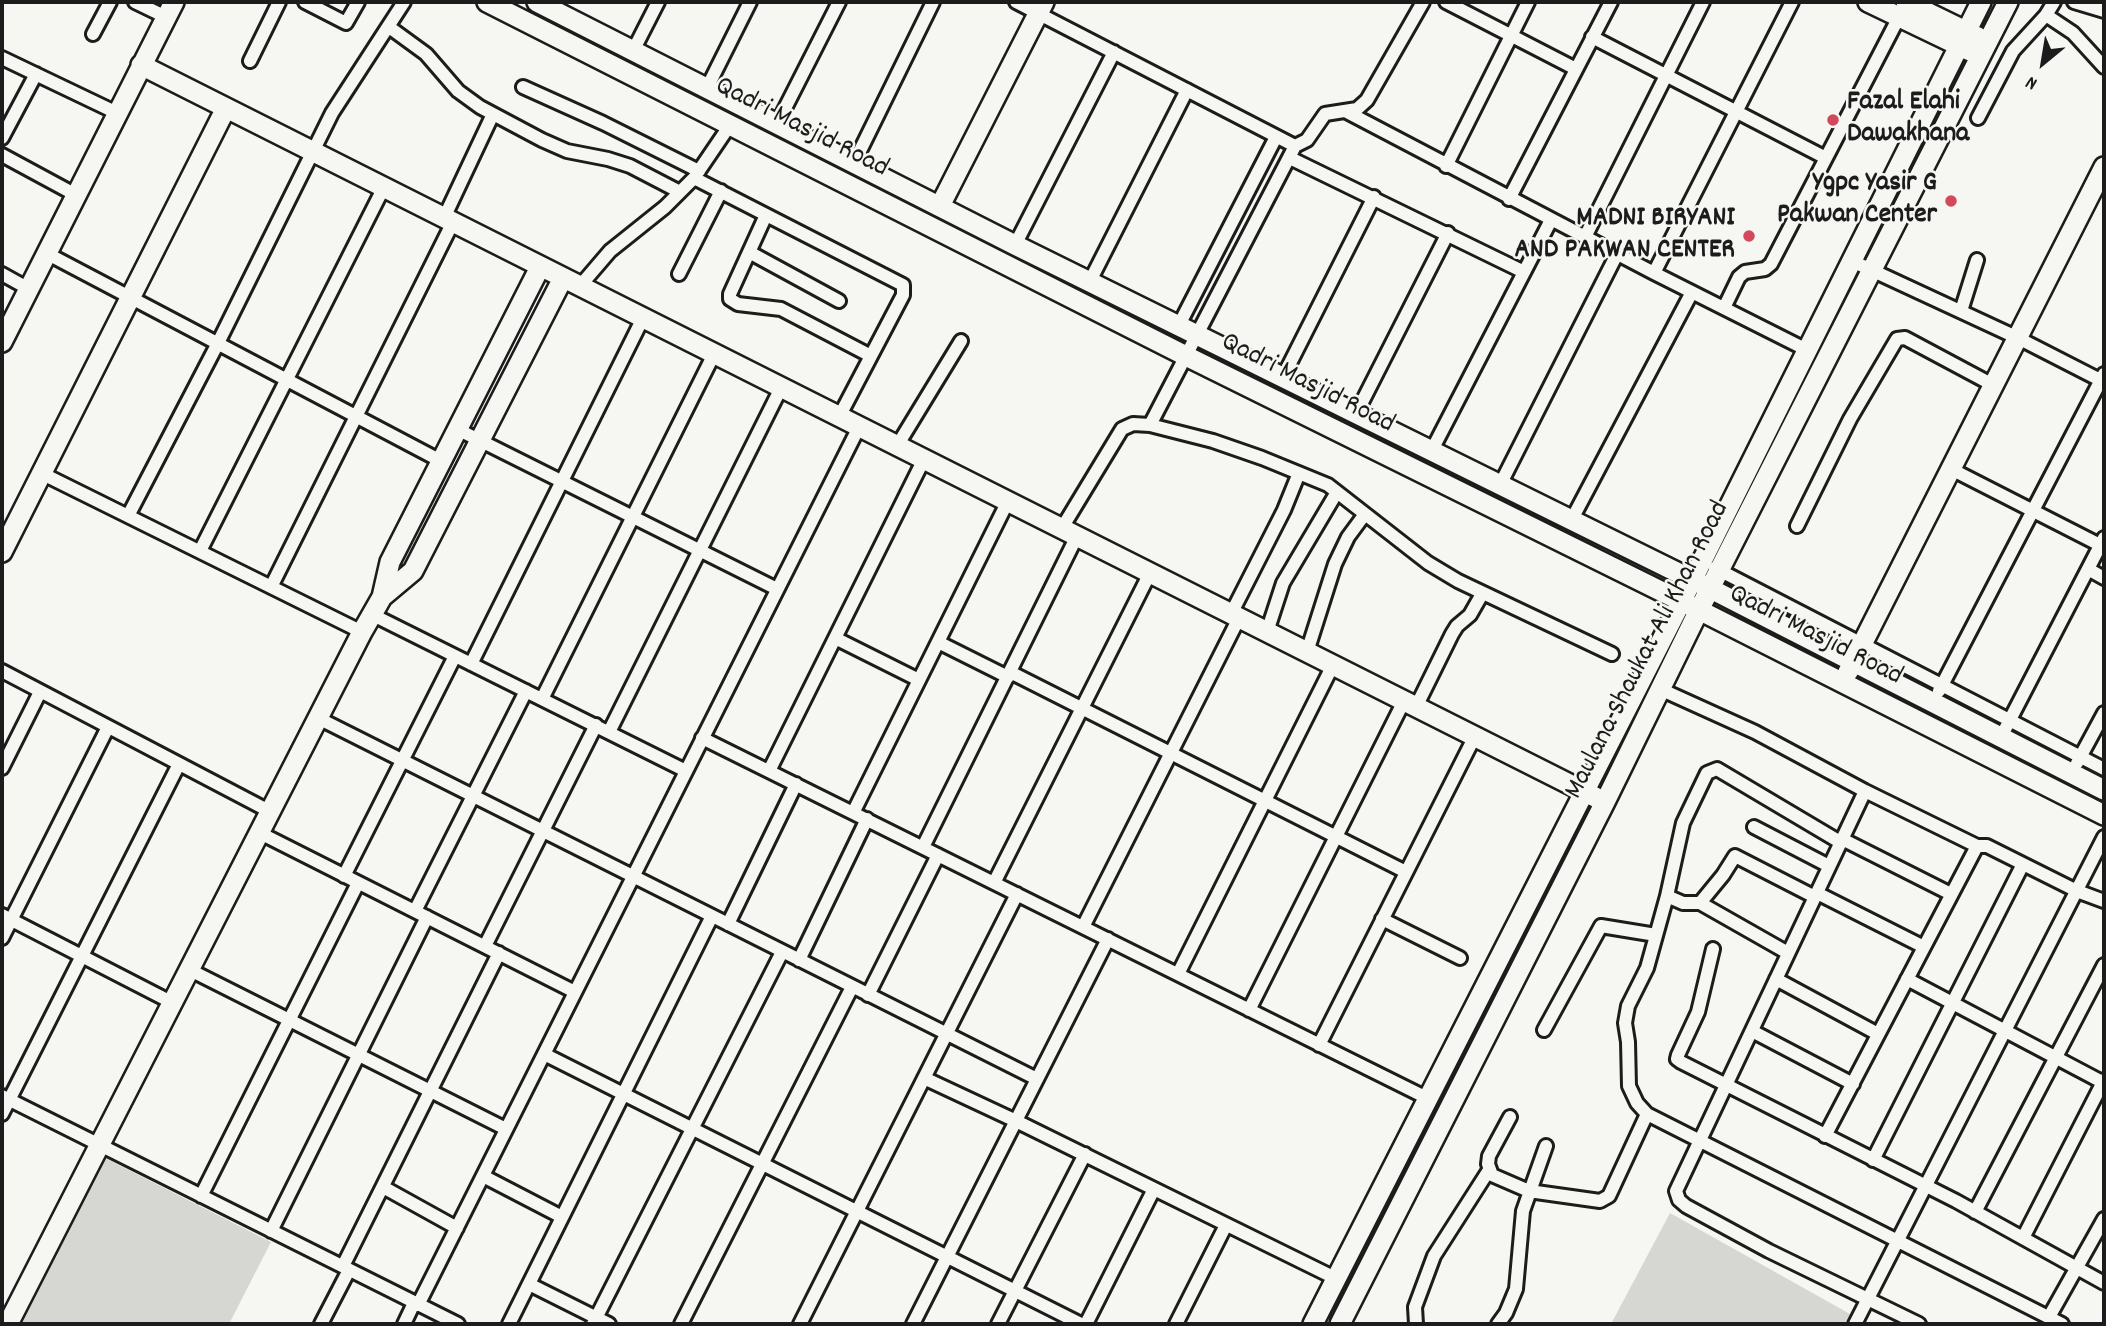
<!DOCTYPE html>
<html>
<head>
<meta charset="utf-8">
<style>
  body { margin:0 }
  #map { position:relative; width:2106px; height:1326px; overflow:hidden; background:#f6f6f2; font-family:Dekko,sans-serif }
  canvas { display:block }
  .frame { position:absolute; inset:0; border:4px solid #1c1c1c; pointer-events:none }
  .north { position:absolute; left:2008px; top:28px; width:70px; height:70px; -webkit-text-stroke:5px #f6f6f2; paint-order:stroke; rotate:210deg; font-size:19px; font-weight:700; line-height:28px; text-align:center; color:#1c1c1c }
  .north::after { content:''; display:block; margin:auto; width:24px; height:32px; background:#1c1c1c; clip-path:polygon(50% 0,100% 100%,50% 72%,0 100%) }
</style>
</head>
<body>
<div id="map">
<canvas width="2106" height="1326"></canvas>
<div class="frame"></div>
<div class="north">N</div>
</div>
<script>
const ctx = document.querySelector('canvas').getContext('2d');
ctx.lineJoin = 'round';
function fillPath(path, color) { ctx.fillStyle = color; ctx.fill(path, 'evenodd'); }
const shape = rows => new Path2D(rows.map(r => 'M' + r).join(''));
function stroke(path, color, width, dash) { ctx.strokeStyle = color; ctx.lineWidth = width; ctx.lineCap = dash ? 'butt' : 'round'; ctx.setLineDash(dash || []); ctx.stroke(path); }
function drawText(font, color, halo, rows, align = 'center') {
  ctx.font = font + ' Dekko,sans-serif'; ctx.lineWidth = 5; ctx.setLineDash([]); ctx.textBaseline = 'middle'; ctx.strokeStyle = halo; ctx.fillStyle = color; for (const [text, x, y, turn = 0] of rows) {
    ctx.save(); ctx.translate(x, y); ctx.rotate((+turn || 0) * Math.PI / 180); ctx.textAlign = isNaN(turn) ? turn : align; if (halo) ctx.strokeText(text, 0, 0); ctx.fillText(text, 0, 0); ctx.restore();
  }
}
fillPath(shape([
  [105,1158,271,1242,229,1324,20,1324],
  [1670,1213,1850,1314,1844,1324,1611,1324]
]), '#d6d6d2');
const street = shape([
  [135,2,166,17],
  [305,2,346,23,358,2],
  [1016,2,1295,146,1307,140,1325,114,1357,109,1367,100,1423,2],
  [1446,2,1576,69],
  [2074,2,2104,11],
  [2046,15,2073,33,2104,67],
  [389,27,426,54,458,91,480,107,542,140,567,151,608,159,630,166,680,192],
  [93,34,110,2],
  [1592,37,1826,158],
  [633,51,658,2],
  [2,58,117,113],
  [250,61,279,2],
  [523,87,603,123,699,171],
  [707,88,750,2],
  [1345,111,1654,273,1807,350],
  [1978,118,2013,51,2046,15,2054,2],
  [777,124,839,2],
  [2,138,36,74],
  [2,155,76,195],
  [1290,158,1524,272],
  [854,163,933,2],
  [1446,166,1528,2],
  [694,178,903,285,903,295,839,417],
  [1509,199,1611,2],
  [766,215,730,294,730,299,738,304,781,309,871,356],
  [444,218,493,114],
  [1585,237,1703,2],
  [1015,245,1114,52],
  [749,252,839,301],
  [46,253,441,461],
  [1852,261,2018,338,2104,382],
  [1654,273,1792,2],
  [2,274,29,289],
  [679,274,721,191],
  [1090,281,1187,90],
  [580,286,610,251,665,207,694,178,730,125],
  [1724,308,1739,277,1745,272,1765,269,1771,264,1899,17],
  [1961,311,1977,260],
  [1179,325,1276,137],
  [1283,377,1374,197],
  [1356,414,1448,233],
  [1150,425,1295,146],
  [459,430,777,589],
  [897,446,961,341],
  [1432,450,1551,220],
  [1951,469,2100,545],
  [41,473,362,632],
  [1500,485,1617,254],
  [128,516,218,343,332,113,404,2],
  [1571,521,1692,292],
  [1797,526,1850,419,1897,339,1905,338,1993,385],
  [1062,528,1122,429,1133,424,1150,425,1213,441,1262,458,1328,485,1428,563,1458,581,1612,654],
  [200,551,384,187],
  [1715,568,2104,769],
  [2088,569,2104,578],
  [271,587,453,222],
  [1231,614,1284,510,1299,473],
  [373,615,686,771],
  [1267,632,1283,583,1337,492],
  [835,638,919,680],
  [938,642,1008,677],
  [1307,652,1335,564,1348,537,1365,514],
  [471,664,643,318],
  [2,671,271,812],
  [1010,672,1406,872],
  [1660,689,1755,732,1865,791,1977,846],
  [1939,691,2104,374],
  [542,699,714,354],
  [1416,707,1452,634,1457,626,1470,615,1482,594],
  [318,718,1037,1079],
  [609,732,781,388],
  [2001,737,2104,538],
  [702,738,1429,1099],
  [2077,763,2104,713],
  [2,768,40,692],
  [769,771,924,459],
  [1865,791,1676,1191,1679,1200,1686,1206,1769,1251,1919,1324],
  [853,813,1008,501],
  [1754,827,1829,866],
  [260,833,575,992],
  [1842,839,1951,894],
  [1840,842,1717,769,1707,773,1683,823,1667,896,1647,968,1628,1006,1625,1023,1628,1042,1629,1086,1637,1103,1647,1114,2062,1324],
  [923,847,1077,536],
  [344,876,455,656],
  [994,883,1150,573],
  [1817,893,1924,947],
  [1667,896,1683,903,1700,903,1788,953],
  [1700,903,1723,875,1735,856,1815,897],
  [415,911,526,691],
  [2,915,173,1003],
  [1382,919,1460,958],
  [728,924,796,784],
  [1083,927,1239,618],
  [2,938,108,727],
  [485,946,596,725],
  [1713,949,1698,1012,1678,1055,1677,1059,1681,1062,1956,1201,2104,1283],
  [799,960,867,819],
  [190,970,506,1129],
  [1178,974,1333,665],
  [1776,979,1878,1034],
  [1907,979,2104,1083],
  [868,995,938,855],
  [1249,1010,1404,701],
  [1544,1030,1601,926,1656,935],
  [1752,1031,1853,1084],
  [1319,1045,1475,736],
  [544,1054,1081,1324],
  [924,1078,1016,1121,1337,1279],
  [2,1096,458,1324],
  [2,1114,179,764],
  [1510,1117,1489,1156,1488,1164,1492,1175,1529,1191,1600,1201,1609,1196,1647,1114],
  [1825,1136,1977,846,1987,846,2077,891,2104,901],
  [1873,1160,2023,864],
  [483,1176,562,1217],
  [383,1187,457,1228],
  [201,1196,358,883],
  [1975,1212,2104,965],
  [271,1231,427,917],
  [2023,1238,2104,1080],
  [343,1266,499,953],
  [529,1284,609,1324],
  [418,1305,859,427],
  [2049,1317,2104,1219],
  [321,1324,349,1270],
  [404,1324,414,1303],
  [509,1324,712,916],
  [593,1324,782,952],
  [681,1324,852,987],
  [800,1324,1017,894],
  [913,1324,1108,939],
  [998,1324,1085,1154],
  [1086,1324,1154,1189],
  [1176,1324,1226,1225],
  [1416,1324,1415,1307,1434,1256,1489,1170],
  [1498,1324,1506,1313,1516,1289,1523,1211,1546,1146],
  [1855,1324,2104,837]
]);
const secondary = shape([
  [487,2,1186,356,1699,610,2104,815],
  [537,2,1015,245,1711,589,2104,790],
  [1868,2,1970,51],
  [1906,2,1978,37],
  [141,65,1605,802],
  [940,206,1044,2],
  [2,342,174,2],
  [2,552,226,108],
  [382,597,413,571,563,278],
  [1848,672,2104,167],
  [8,1324,362,632,382,597,390,562,540,267],
  [1313,1324,1702,561,1981,2],
  [1340,1324,1605,802,1699,610,2008,2]
]);
stroke(street, '#1c1c1c', 18);
stroke(secondary, '#1c1c1c', 24);
stroke(street, '#f6f6f2', 12);
stroke(secondary, '#f6f6f2', 19);
for (const [x, y, r, color] of [
  [1833,120,7,"#d1495b"],
  [1951,201,7,"#d1495b"],
  [1749,236,7,"#d1495b"]
]) { const dot = new Path2D(); dot.arc(x, y, r, 0, 2 * Math.PI); ctx.fillStyle = color; ctx.fill(dot); stroke(dot, '#f6f6f2', 2.5); }
drawText('bold 28px', '#1c1c1c', '#f6f6f2', [
  ["Fazal Elahi",1847,104,"left"],
  ["Dawakhana",1847,136,"left"],
  ["Ygpc Yasir G",1937,185],
  ["Pakwan Center",1937,217],
  ["MADNI BIRYANI",1735,220],
  ["AND PAKWAN CENTER",1735,252]
], 'right');
drawText('28px', '#1c1c1c', '#f6f6f2', [
  ["Qadri Masjid Road",801,129,27],
  ["Qadri Masjid Road",1307,385,27],
  ["Qadri Masjid Road",1815,637,27],
  ["Maulana Shaukat Ali Khan Road",1649,651,-63]
]);
</script>
</body>
</html>
